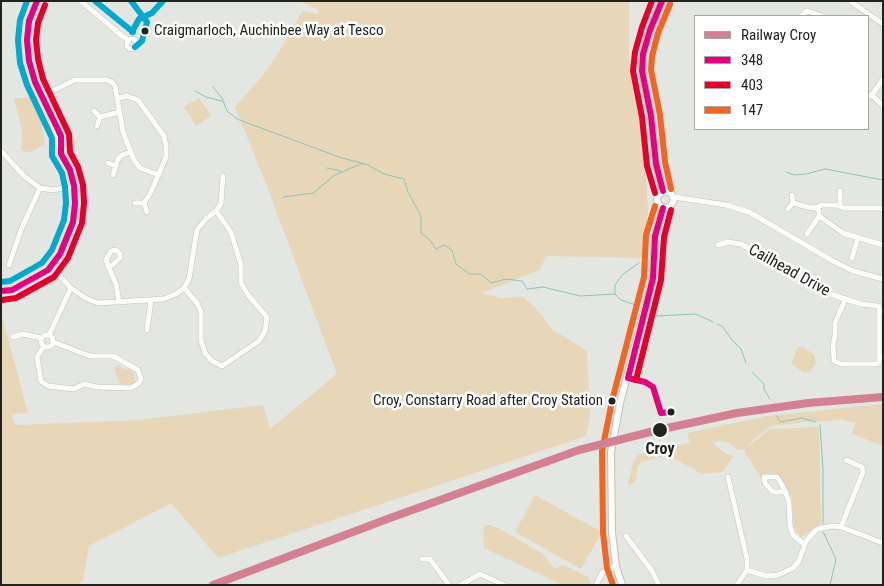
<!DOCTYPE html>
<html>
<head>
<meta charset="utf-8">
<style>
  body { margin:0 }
  #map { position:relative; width:884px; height:586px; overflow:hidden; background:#e4e7e1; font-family:"Roboto Condensed",sans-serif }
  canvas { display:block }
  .frame { position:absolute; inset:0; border:2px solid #20231e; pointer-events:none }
  .legend { position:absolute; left:694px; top:15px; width:175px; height:115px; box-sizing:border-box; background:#fff; border:1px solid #a6a7a5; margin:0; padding:6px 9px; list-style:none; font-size:15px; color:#20231e }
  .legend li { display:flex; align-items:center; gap:10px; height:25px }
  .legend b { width:25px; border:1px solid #a6a7a5 }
</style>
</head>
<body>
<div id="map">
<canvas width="884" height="586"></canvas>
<div class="frame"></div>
<ul class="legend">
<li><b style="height:6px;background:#d48093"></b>Railway Croy</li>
<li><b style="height:6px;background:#e5007d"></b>348</li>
<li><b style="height:6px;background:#e4002b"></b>403</li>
<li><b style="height:6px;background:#f26522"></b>147</li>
</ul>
</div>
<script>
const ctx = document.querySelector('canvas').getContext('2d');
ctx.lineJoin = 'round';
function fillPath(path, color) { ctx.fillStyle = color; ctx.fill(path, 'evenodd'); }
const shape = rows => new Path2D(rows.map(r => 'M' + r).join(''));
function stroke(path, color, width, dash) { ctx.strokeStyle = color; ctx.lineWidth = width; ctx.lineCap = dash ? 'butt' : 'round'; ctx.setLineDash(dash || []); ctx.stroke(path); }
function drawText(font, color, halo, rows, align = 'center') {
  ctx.font = font + ' "Roboto Condensed",sans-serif'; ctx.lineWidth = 5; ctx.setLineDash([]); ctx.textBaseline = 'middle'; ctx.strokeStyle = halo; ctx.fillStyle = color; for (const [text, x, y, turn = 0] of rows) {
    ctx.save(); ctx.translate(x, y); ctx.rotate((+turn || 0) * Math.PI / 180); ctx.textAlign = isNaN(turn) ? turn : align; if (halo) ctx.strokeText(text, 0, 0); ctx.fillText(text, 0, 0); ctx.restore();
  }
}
fillPath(shape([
  [299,1,629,1,629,60,643,106,648,212,642,258,546,256,540,270,482,293,501,298,523,297,535,307,552,329,587,351,590,414,586,436,218,558,171,503,89,546,83,580,78,585,1,585,1,394,3,390,1,383,1,312,28,413,11,414,15,425,140,420,263,405,270,429,337,374,266,184,235,107,262,76,279,52,302,11,318,14,319,10],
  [37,96,45,144,31,152,21,151,22,130,14,99],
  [199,98,211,116,196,126,184,107],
  [798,346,804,347,814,355,816,363,810,372,803,372,791,364],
  [118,365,125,370,130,369,134,374,135,382,132,384,128,385,119,383,114,368],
  [883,404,883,446,852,434,855,423,842,420,806,422,771,426,752,441,746,448,770,429,819,427,821,523,801,538,794,527,792,498,779,477,770,474,761,478,744,451,746,449,737,450,730,443,719,441,713,443,726,454,734,456,722,472,702,474,675,459,663,457,648,460,640,463,637,468,636,480,633,483,628,485,633,463,638,455,670,446,690,443,687,433,768,416],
  [535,495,602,532,581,569,515,532],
  [485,525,491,525,509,534,543,554,555,569,563,565,588,577,591,585,563,585,484,548,483,532]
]), '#e7d6b8');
stroke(shape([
  [213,87,222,98,227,111,237,119,339,157,368,165,384,174,404,179,408,192,421,216,421,233,429,239,436,249,444,245,452,250,456,264,469,274,481,274,491,283,506,279,522,281,527,289,543,287,580,296,615,294,621,300,636,305],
  [195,91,206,97,222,101],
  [327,168,341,171],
  [786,172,794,175,806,174,825,169,883,180],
  [283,197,313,193,335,175,363,163],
  [615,294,615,285,623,274,639,263],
  [656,316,696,314,713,322],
  [717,324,722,326,732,340,741,349,746,363],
  [752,372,764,384,764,389,770,399],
  [776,415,780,422,802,418,816,422],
  [820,425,823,469,823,524],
  [823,532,836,559,830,585]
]), '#89c3ba', 1);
const minor = shape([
  [37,1,31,13,29,21,27,40,29,61,35,82,61,136,61,149],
  [81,1,122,36,129,40],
  [850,1,883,24],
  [801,16,807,11,822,16],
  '127 44a5 5 0 1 1 10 0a5 5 0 1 1-10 0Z',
  [872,95,883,106],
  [42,96,75,80,107,80,112,82,115,86,123,132,134,160,140,168,159,175],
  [868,96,872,95,883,79],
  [118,98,127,96,138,100,164,136,166,146,166,157,151,192,144,203,135,203],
  [94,111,100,117],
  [97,126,100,117,120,112],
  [1,151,24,176,40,188,53,190,74,186],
  [108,163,116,166],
  [113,175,118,159,122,155,130,152],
  [792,195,793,203],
  [674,197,726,205,749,212,833,261,853,271,883,279],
  [144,203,147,212],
  [840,206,840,191],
  [817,208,819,211,819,216,843,233,883,245],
  [788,209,793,203,807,207,817,208,821,205,836,205,844,208,880,208,883,210],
  [807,234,819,216],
  [718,245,728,242,741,244,757,253,761,258,787,271,793,271,821,287,827,293,861,304,879,306,879,312,883,312],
  [852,258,858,238],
  [9,265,21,230,40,188],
  [51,266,71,288,87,299,98,303,164,299,176,294,184,288,189,279,197,230,206,219,216,211,221,204,223,176],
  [109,268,120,258,120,254,116,250,111,251,106,260,109,268,116,284,119,302],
  [184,288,197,303,201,312,201,340,205,353,212,361,222,366,259,341,265,331,267,317,248,295,241,283,241,265,231,232,216,211],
  [1,291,12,290,26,283,48,270,60,254,73,222,75,203,74,186,70,170,54,135,50,112],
  [845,300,835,323,835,336,833,344,834,361,841,364,876,364,879,363,879,357,883,357],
  [879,312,879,357],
  [147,330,151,300],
  [49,335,71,288],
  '41 341a6 6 0 1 1 12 0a6 6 0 1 1-12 0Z',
  [13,337,23,334,41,338],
  [44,346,37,357,41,381,48,386,74,389,84,384,97,387,131,388,139,383,141,379,138,370,113,356,90,356,53,342],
  [728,477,747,559,747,570,737,585],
  [786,492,775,492,772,491,765,483,764,477,777,477,782,485,786,494,789,502,790,526,793,535,805,545],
  [841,527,863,472,862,467,846,460],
  [626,536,652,571,659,585],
  [422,559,430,559,449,585],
  [747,570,767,576,778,575,793,568,799,561,806,541,817,529,832,526,841,527,883,543],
  [461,585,480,574,504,585],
  [596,585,602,573,616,566]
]);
const major = shape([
  [662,1,650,30,643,54,642,71,651,116,656,164,663,191],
  [663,191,671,193,674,200,670,207,663,208],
  [663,191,659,194,657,199,658,204,663,208],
  [622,585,616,566,612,532,611,452,620,403,653,278,655,236,663,208]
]);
stroke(minor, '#c0c2bd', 6);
stroke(major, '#c0c2bd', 8);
stroke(minor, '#fbfbfa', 5);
stroke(major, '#fbfbfa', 6);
stroke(shape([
  [662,1,650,30,643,54,642,71,651,116,656,164,663,191],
  [1,291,12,290,48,270,60,254,73,222,75,203,74,186,70,170,61,154,61,136,35,82,29,61,27,40,29,21,37,1],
  [628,378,653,278,655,236,663,208],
  [628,378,645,382,653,387,661,413,671,412]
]), '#e5007d', 6);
stroke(shape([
  [652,1,642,27,635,52,633,71,642,117,647,166,655,193],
  [2,300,16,298,54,277,68,258,82,223,84,203,83,185,78,167,70,152,69,134,43,79,38,59,36,40,38,23,45,5],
  [636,380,661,280,664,237,671,210]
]), '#e4002b', 6);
stroke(shape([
  [670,4,658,33,652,56,651,70,660,115,665,162,671,189],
  [613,585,607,568,603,533,602,451,612,401,644,277,646,235,655,206]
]), '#f26522', 6);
stroke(shape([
  [95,1,133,32],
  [131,1,147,22,142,41,135,47],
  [132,32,139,19,152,13,163,1],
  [1,282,10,281,42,263,52,250,64,220,66,203,65,187,62,173,52,156,52,138,27,85,20,63,18,40,20,20,27,1]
]), '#00a9ce', 6);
stroke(shape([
  [213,585,390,518,579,450,658,430,737,413,808,403,883,397]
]), '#d48093', 8);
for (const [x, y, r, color] of [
  [145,31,4.5,"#20231e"],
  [612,401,4.5,"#20231e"],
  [671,412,4.5,"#20231e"],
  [660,430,8,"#20231e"]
]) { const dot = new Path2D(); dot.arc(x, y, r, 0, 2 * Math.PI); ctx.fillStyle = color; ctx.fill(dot); stroke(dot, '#fff', 2); }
drawText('15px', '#20231e', '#fff', [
  ["Craigmarloch, Auchinbee Way at Tesco",154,31],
  ["Croy, Constarry Road after Croy Station",603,401,"right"]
], 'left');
drawText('16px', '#20231e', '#fff', [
  ["Cailhead Drive",789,271,29]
]);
drawText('bold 16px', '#20231e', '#fff', [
  ["Croy",660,450]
]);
</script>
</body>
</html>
